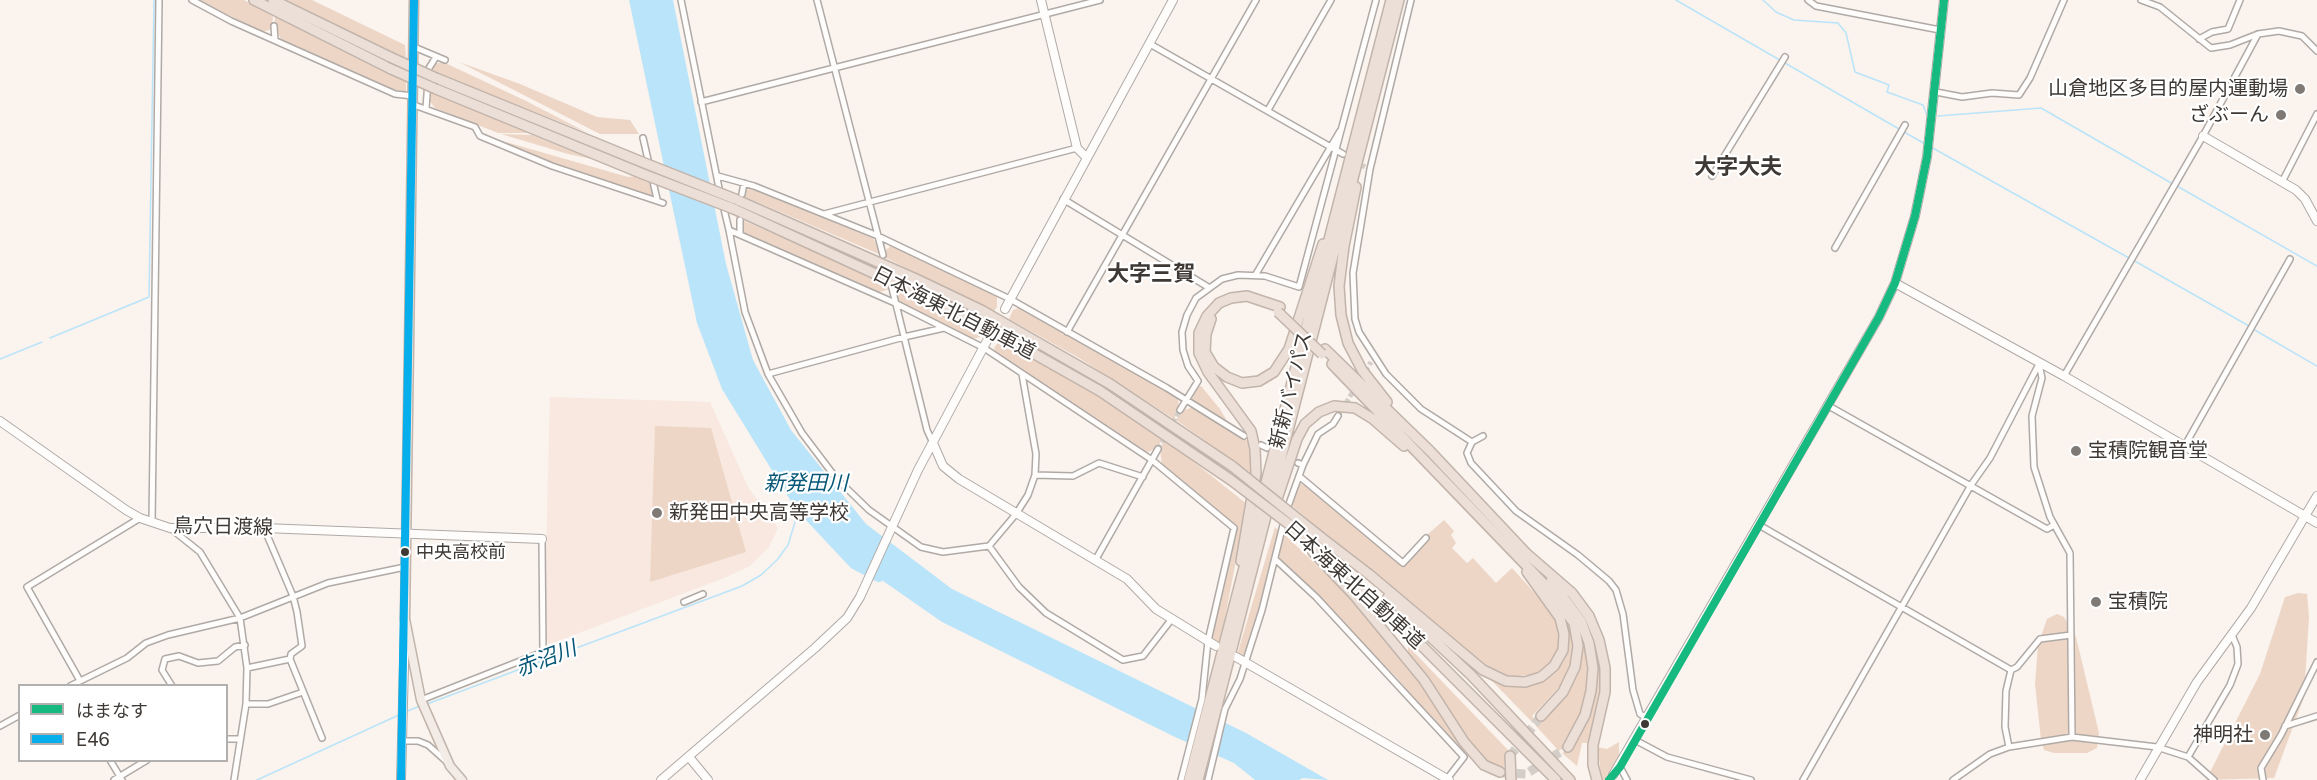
<!DOCTYPE html>
<html>
<head>
<meta charset="utf-8">
<style>
  body { margin:0 }
  #map { position:relative; width:2317px; height:780px; overflow:hidden; background:#faf3ee; font-family:"Public Sans","Noto Sans JP",sans-serif }
  canvas { display:block }
  .legend { position:absolute; left:18px; top:684px; width:210px; height:78px; box-sizing:border-box; background:#fff; border:2px solid #b2b0ae; margin:0; padding:8px 10px; list-style:none; font-size:18px; color:#3e3935 }
  .legend li { display:flex; align-items:center; gap:12px; height:30px }
  .legend b { width:30px; border:2px solid #b2b0ae }
</style>
</head>
<body>
<div id="map">
<canvas width="2317" height="780"></canvas>
<ul class="legend">
<li><b style="height:8px;background:#16ba81"></b>はまなす</li>
<li><b style="height:8px;background:#06aeeb"></b>E46</li>
</ul>
</div>
<script>
const ctx = document.querySelector('canvas').getContext('2d');
ctx.lineJoin = 'round';
function fillPath(path, color) { ctx.fillStyle = color; ctx.fill(path, 'evenodd'); }
const shape = rows => new Path2D(rows.map(r => 'M' + r).join(''));
function stroke(path, color, width, dash) { ctx.strokeStyle = color; ctx.lineWidth = width; ctx.lineCap = dash ? 'butt' : 'round'; ctx.setLineDash(dash || []); ctx.stroke(path); }
function drawText(font, color, halo, rows, align = 'center') {
  ctx.font = font + ' "Public Sans","Noto Sans JP",sans-serif'; ctx.lineWidth = 4.5; ctx.setLineDash([]); ctx.textBaseline = 'middle'; ctx.strokeStyle = halo; ctx.fillStyle = color; for (const [text, x, y, turn = 0] of rows) {
    ctx.save(); ctx.translate(x, y); ctx.rotate((+turn || 0) * Math.PI / 180); ctx.textAlign = isNaN(turn) ? turn : align; if (halo) ctx.strokeText(text, 0, 0); ctx.fillText(text, 0, 0); ctx.restore();
  }
}
fillPath(shape([
  [550,397,710,402,748,487,778,528,769,547,750,566,724,578,550,644,544,639]
]), '#f8e8df');
fillPath(shape([
  [199,0,244,0,273,16,272,29,262,32],
  [282,0,312,0,405,45,406,58],
  [275,16,406,81,406,92,387,88,281,41,278,31,274,29],
  [443,62,526,101,586,132,431,71,434,64],
  [459,62,520,84,597,117,630,120,639,134,600,134],
  [429,91,449,100,529,133,498,133,435,108,428,99],
  [501,134,532,135,592,159,568,154],
  [485,136,628,177,639,176,649,182,653,194,648,196,568,169],
  [751,188,874,239,881,255,743,196,743,192],
  [742,220,889,284,890,289,876,293,741,232],
  [891,246,990,293,997,297,997,307,994,311,884,257,883,252],
  [891,284,938,307,985,331,980,337,972,339,897,301],
  [1021,307,1178,397,1179,410,1174,419,1079,358,1009,319,1013,310],
  [1000,339,1084,386,1146,426,1163,438,1157,448,1146,453,996,353,994,348],
  [1201,386,1220,409,1227,421,1191,401,1196,388],
  [1194,407,1249,442,1252,474,1176,420,1181,411],
  [655,426,711,428,746,552,650,582],
  [1165,439,1247,504,1220,643,1211,640,1237,526,1162,466,1160,449],
  [1300,483,1308,487,1402,566,1428,539,1428,534,1444,520,1454,531,1451,535,1456,543,1452,548,1467,563,1473,558,1496,583,1512,568,1551,611,1557,623,1560,638,1557,654,1548,667,1536,674,1509,677,1488,668,1292,506],
  [1275,527,1278,530,1265,595,1245,657,1242,658,1237,655],
  [1282,532,1365,612,1412,671,1468,755,1464,756,1397,678,1280,560,1278,552],
  [1551,577,1577,605,1588,622,1598,646,1602,677,1590,743,1582,743,1577,766,1562,753,1568,750,1577,739,1589,715,1595,693,1584,618],
  [2298,593,2307,594,2309,617,2304,697,2274,778,2206,780,2260,674,2285,597],
  [1558,608,1568,622,1572,637,1573,660,1562,684,1532,716,1535,721,1533,723,1489,678,1517,686,1532,685,1551,675,1559,666,1564,661,1568,643,1567,628],
  [2057,614,2064,617,2076,637,2099,733,2097,748,2087,753,2054,753,2044,750,2041,740,2035,684,2038,645,2047,619],
  [1575,621,1582,634,1590,672,1585,705,1566,746,1559,751,1535,725,1574,678],
  [1408,646,1508,750,1503,769,1487,761,1471,745,1408,655],
  [1619,742,1619,759,1615,766,1610,769,1611,775,1607,780,1601,780,1598,747,1607,749]
]), '#edd6c6');
fillPath(shape([
  [629,0,673,0,726,264,753,360,791,430,866,524,952,589,1246,733,1328,780,1303,778,1299,780,1255,780,1234,763,1175,737,942,622,853,560,792,503,722,389,697,323]
]), '#bae4f9');
stroke(shape([
  [1676,0,1925,144],
  [1763,0,1776,12,1794,20,1838,23,1846,33,1855,72,1889,85,1887,92,1923,105,1927,115],
  [1938,116,2041,108,2173,184],
  [1931,147,2129,258],
  [2177,186,2317,266],
  [2133,260,2249,326],
  [2253,329,2317,366],
  [50,338,149,297,154,0],
  [0,359,42,342],
  [427,704,742,586,761,575,777,560,788,545,799,509],
  [405,712,420,706],
  [257,780,401,714]
]), '#bae4f9', 1.5);
stroke(shape([
  [810,517,854,564,879,577]
]), '#bae4f9', 10);
stroke(shape([
  [1343,154,1365,167],
  [1338,416,1371,362],
  [1158,449,1180,410]
]), '#d4cec9', 5, [5, 2.5]);
stroke(shape([
  [1510,756,1541,716],
  [1503,773,1526,774,1568,747]
]), '#d4cec9', 9, [9, 4.5]);
const street = shape([
  [192,0,231,21,395,94,413,96],
  [681,0,720,193],
  [817,0,883,255],
  [1411,0,1370,169,1353,273,1355,319,1359,332,1386,374,1421,409,1472,442],
  [1808,0,1816,6,1940,30],
  [2141,0,2160,7,2211,48,2230,45,2258,34,2279,31,2302,36,2317,51],
  [274,26,275,40],
  [2199,39,2212,32,2228,29,2240,0],
  [1150,44,1343,154],
  [414,47,445,60],
  [1936,92,1962,97,1992,93,2019,95,2030,78,2064,0],
  [701,102,1100,0],
  [414,105,475,127,480,136,552,166,663,203],
  [426,108,429,68,436,57],
  [1268,110,1331,0],
  [643,138,657,199],
  [718,176,754,186,878,236,1010,299,1167,388,1244,436],
  [1712,176,1785,57],
  [2282,182,2317,114],
  [742,194,744,183],
  [1063,199,1208,287],
  [723,205,729,230,895,303,984,348,1152,460,1234,528,1208,641,1202,699,1181,780],
  [824,214,1077,148],
  [740,220,740,235],
  [729,230,745,312,768,374,802,433,836,478,869,510,921,547,943,552,989,546,1016,514,1028,495,1035,475,1036,454,1022,374],
  [1835,248,1905,125],
  [1256,274,1340,131],
  [892,288,927,430,933,443],
  [1067,332,1256,0],
  [2039,364,2042,378,2032,416,2034,467,2050,517,2070,553,2072,737],
  [768,374,904,337,944,328],
  [2064,376,2203,136,2258,34],
  [1827,405,2047,529,2054,525],
  [1180,410,1198,381,1188,366,1183,350,1182,332,1187,315,1196,298,1222,279,1238,275,1265,276,1299,287,1376,0],
  [1483,436,1472,442,1467,453,1471,463,1516,511,1578,555,1609,581,1616,590,1623,614,1633,690,1640,714,1647,718],
  [1261,445,1267,448],
  [2184,447,2290,259],
  [1303,465,1318,434,1333,424,1338,416],
  [1035,475,1073,476,1099,463,1143,477],
  [1299,476,1403,563,1426,538],
  [1286,512,1303,465,1298,463],
  [152,522,159,0],
  [1759,525,2011,670,2017,667,2040,639,2071,635],
  [170,528,200,552,240,618,247,668,246,704,234,780],
  [264,528,293,596,297,612,302,646,291,654,290,659],
  [989,546,1019,587,1046,613,1123,660,1143,656,1171,620],
  [1096,559,1158,449],
  [1275,559,1316,597,1464,757,1447,779],
  [684,602,703,594],
  [247,668,290,659,322,738],
  [79,679,27,587,140,518],
  [70,686,127,658,146,643,168,635,240,618,328,583,405,567],
  [172,686,162,670,165,659,179,656,198,663,218,661,235,647,245,645],
  [421,700,543,652,542,539],
  [246,704,268,704,303,692],
  [0,726,20,715],
  [2285,726,2317,716],
  [226,739,240,739],
  [1635,740,1667,757,1751,780],
  [402,741,418,741,428,745,447,762],
  [2009,747,2005,727,2006,691,2011,670],
  [2188,757,2230,685,2238,664,2237,647,2232,635],
  [110,760,122,780],
  [1620,767,1627,780],
  [114,780,147,760],
  [1208,780,1225,709,1240,679,1262,610,1284,521],
  [1803,780,1971,485,1990,458,2039,364],
  [1953,780,1990,754,2009,747,2072,737,2157,747,2188,757,2214,780],
  [2263,780,2261,768,2281,735,2317,662]
]);
const secondary = shape([
  [1041,0,1077,148,1086,157],
  [2203,136,2296,190,2305,199,2317,221],
  [1895,283,2064,376,2305,516,2317,496],
  [1005,309,1173,0],
  [0,421,126,510,140,518,170,528,264,528,542,539],
  [933,443,943,466,959,479,1127,579,1156,609,1216,646],
  [1236,657,1449,780],
  [689,757,708,780],
  [1613,775,1879,317,1895,283,1915,216,1927,157,1944,0],
  [401,780,405,626],
  [661,780,815,648,847,618,860,597,918,470,989,337],
  [2140,780,2197,682,2251,608,2305,516,2317,523]
]);
const primary = shape([
  [414,0,405,619,421,700,450,766,462,780]
]);
const highway = shape([
  [254,0,391,69],
  [273,0,390,57],
  [436,78,642,162],
  [436,89,643,174],
  [1356,187,1344,246,1339,286,1341,315,1348,343,1362,370,1387,402],
  [735,199,914,278,981,310,1110,384,1232,466],
  [734,209,971,318,1100,391,1231,480],
  [1211,319,1206,334,1205,352,1214,367,1227,377,1242,383,1259,381,1274,372,1289,349,1323,244],
  [1325,349,1430,451,1527,554,1572,593,1589,616,1599,640,1605,668,1605,692,1593,745,1593,765,1597,780],
  [1332,364,1546,586,1574,623,1578,646,1575,667,1563,692,1541,716],
  [1274,508,1297,439,1305,424,1319,412,1334,406,1355,408,1373,419,1404,446],
  [1298,519,1322,538],
  [1294,528,1417,641,1556,780],
  [1318,535,1370,575,1483,670,1506,681,1525,682,1541,677,1554,666,1563,650,1564,634,1560,618,1527,572],
  [1313,552,1354,595,1424,680,1464,742,1484,765,1500,772],
  [1241,561,1256,473,1255,449,1251,431,1208,372,1199,353,1199,333,1207,316,1219,303,1231,298,1247,296,1280,307],
  [1551,581,1581,621,1589,643,1593,668,1591,691,1585,715,1568,747],
  [1388,597,1471,675,1570,780],
  [1510,756,1511,780],
  [1189,780,1391,0],
  [1198,780,1399,0]
]);
stroke(street, '#b0aaa6', 8);
stroke(secondary, '#b0aaa6', 10);
stroke(primary, '#c2b4aa', 11);
stroke(highway, '#c2b4aa', 12);
stroke(street, '#fefdfc', 5);
stroke(secondary, '#fefdfc', 8);
stroke(primary, '#f2ebe6', 8);
stroke(highway, '#ebdfd8', 9);
const highwayBridge = shape([
  [390,57,436,78],
  [391,69,436,89],
  [642,162,735,199],
  [643,174,734,209],
  [1278,312,1322,354],
  [1232,466,1298,519],
  [1231,480,1294,528]
]);
stroke(highwayBridge, '#c2b4aa', 12, []);
stroke(highwayBridge, '#ebdfd8', 9);
stroke(shape([
  [1609,780,1620,767,1879,317,1895,283,1915,216,1927,157,1944,0]
]), '#16ba81', 8);
stroke(shape([
  [401,780,414,0]
]), '#06aeeb', 8);
for (const [x, y, r, color] of [
  [2300,89,6,"#807a76"],
  [2281,115,6,"#807a76"],
  [2076,451,6,"#807a76"],
  [657,513,6,"#807a76"],
  [405,552,5,"#3e3935"],
  [2096,602,6,"#807a76"],
  [1645,724,5,"#3e3935"],
  [2265,735,6,"#807a76"]
]) { const dot = new Path2D(); dot.arc(x, y, r, 0, 2 * Math.PI); ctx.fillStyle = color; ctx.fill(dot); stroke(dot, '#fff', 2); }
drawText('18px', '#3e3935', '#fff', [
  ["中央高校前",416,552]
], 'left');
drawText('20px', '#3e3935', '#fff', [
  ["山倉地区多目的屋内運動場",2288,89],
  ["ざぶーん",2269,115],
  ["宝積院観音堂",2088,451,"left"],
  ["新発田中央高等学校",669,513,"left"],
  ["宝積院",2108,602,"left"],
  ["神明社",2253,735]
], 'right');
drawText('20px', '#3e3935', '#fff', [
  ["日本海東北自動車道",954,313,27],
  ["新新バイパス",1291,390,-76],
  ["鳥穴日渡線",223,527,1],
  ["日本海東北自動車道",1354,585,42]
]);
drawText('italic 21px', '#065777', '#fff', [
  ["新発田川",806,484],
  ["赤沼川",546,659,-21]
]);
drawText('bold 22px', '#3e3935', '#fff', [
  ["大字大夫",1738,167],
  ["大字三賀",1151,274]
]);
</script>
</body>
</html>
